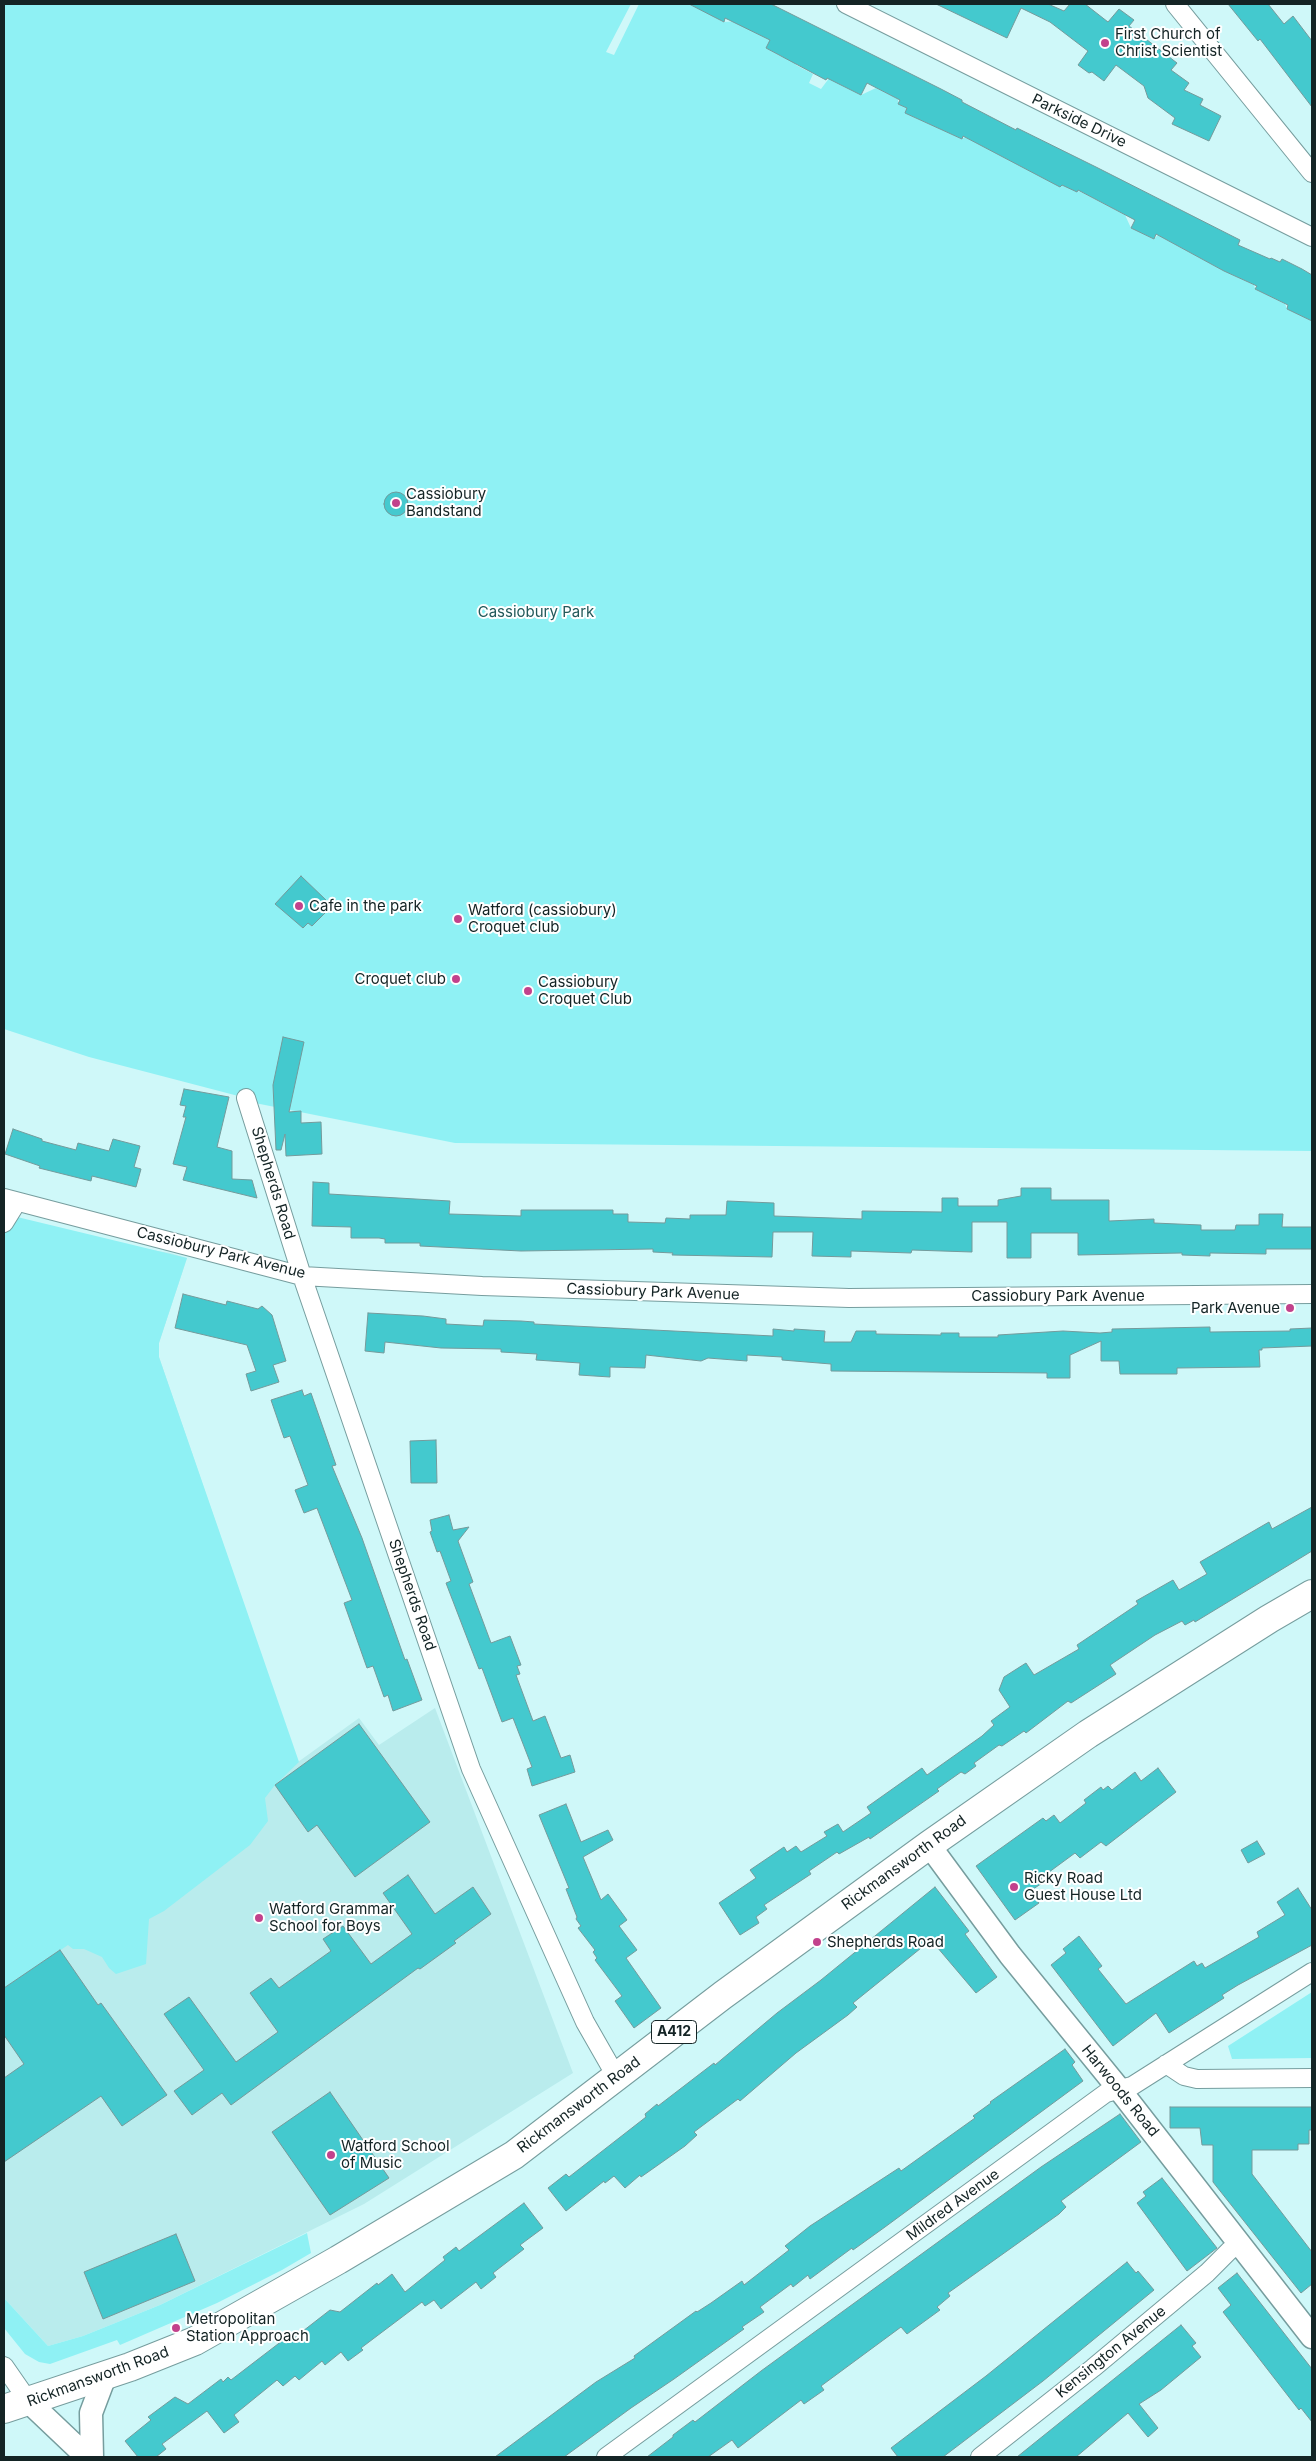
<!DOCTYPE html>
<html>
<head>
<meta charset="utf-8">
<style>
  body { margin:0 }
  #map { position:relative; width:1316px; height:2461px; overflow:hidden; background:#cff8f9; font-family:Inter,sans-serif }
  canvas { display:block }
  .frame { position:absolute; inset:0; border:5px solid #142425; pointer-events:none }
</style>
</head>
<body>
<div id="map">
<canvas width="1316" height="2461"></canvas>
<div class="frame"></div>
</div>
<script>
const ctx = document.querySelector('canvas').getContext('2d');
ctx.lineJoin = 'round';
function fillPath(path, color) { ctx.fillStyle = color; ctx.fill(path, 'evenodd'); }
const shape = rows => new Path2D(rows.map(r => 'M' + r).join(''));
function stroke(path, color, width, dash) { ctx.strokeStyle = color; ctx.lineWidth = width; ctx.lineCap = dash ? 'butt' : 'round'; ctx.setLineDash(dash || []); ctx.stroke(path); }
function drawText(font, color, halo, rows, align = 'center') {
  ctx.font = font + ' Inter,sans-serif'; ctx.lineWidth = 4; ctx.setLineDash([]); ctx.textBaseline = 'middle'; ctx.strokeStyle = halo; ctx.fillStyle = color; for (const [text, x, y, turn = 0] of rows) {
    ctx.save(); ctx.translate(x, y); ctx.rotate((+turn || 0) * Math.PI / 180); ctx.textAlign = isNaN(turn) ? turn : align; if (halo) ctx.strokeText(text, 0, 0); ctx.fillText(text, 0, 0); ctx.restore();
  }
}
fillPath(shape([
  [4,1226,170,1253,187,1258,159,1343,159,1357,298,1762,359,1718,379,1745,435,1708,573,2073,364,2204,160,2305,83,2336,48,2346,4,2298]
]), '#b9eced');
fillPath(shape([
  [4,4,631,4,606,52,614,55,639,4,693,4,723,22,740,21,773,35,766,48,780,56,794,59,796,65,813,74,809,83,821,89,833,73,838,83,861,95,876,88,898,99,898,104,907,108,905,113,962,139,965,137,1060,186,1062,185,1083,193,1125,215,1131,228,1154,239,1158,235,1224,271,1254,285,1255,289,1285,304,1287,309,1312,321,1312,1151,455,1143,255,1103,246,1098,89,1057,4,1029],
  [13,1216,187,1258,159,1343,159,1357,299,1762,275,1785,265,1798,268,1821,250,1845,164,1911,149,1919,146,1964,116,1974,109,1968,102,1957,84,1949,73,1949,68,1945,4,1988,4,1226],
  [1312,1992,1312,2058,1232,2059,1228,2046],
  [307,2233,311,2253,282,2270,217,2303,120,2345,117,2340,50,2364,39,2362,25,2354,4,2328,4,2298,48,2346,83,2336,160,2305]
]), '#8ff1f4');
const building = shape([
  [689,4,771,4,941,89,962,100,962,102,1016,130,1017,128,1096,167,1240,240,1238,245,1270,259,1271,258,1280,262,1282,259,1302,269,1312,275,1312,321,1287,309,1288,305,1255,289,1257,286,1224,271,1156,234,1154,239,1131,228,1135,220,1078,190,1077,192,1062,185,1060,187,963,136,962,139,905,113,907,108,898,104,900,100,867,83,861,95,827,78,826,80,766,48,770,40,725,18,724,22,689,4],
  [936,4,1048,4,1064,11,1070,4,1085,4,1108,22,1119,9,1134,20,1129,26,1177,63,1171,70,1189,83,1184,90,1203,99,1200,105,1221,116,1209,141,1172,124,1175,118,1148,98,1144,86,1116,65,1104,81,1092,72,1089,73,1078,65,1088,51,1050,22,1021,8,1007,38,936,4],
  [1228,4,1268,4,1284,24,1293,16,1312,41,1312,107,1260,39,1258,41,1228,4],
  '384 504a12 12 0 1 1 24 0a12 12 0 1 1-24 0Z',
  [301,876,326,900,319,908,325,913,312,926,308,923,303,928,275,904,301,876],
  [283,1037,304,1042,289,1112,301,1111,301,1123,321,1122,322,1154,286,1156,285,1134,281,1150,276,1150,273,1085,283,1037],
  [184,1089,229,1097,217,1147,232,1151,232,1179,252,1180,257,1198,183,1180,187,1167,173,1164,186,1117,183,1117,186,1106,180,1105,184,1089],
  [13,1129,42,1139,42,1141,76,1150,78,1143,109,1151,113,1139,140,1146,134,1167,141,1169,136,1187,92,1176,91,1181,39,1168,40,1166,5,1154,13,1129],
  [313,1182,329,1183,329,1194,450,1201,449,1214,521,1216,521,1210,613,1210,613,1214,628,1214,628,1222,665,1223,666,1218,690,1219,690,1215,726,1215,727,1201,774,1203,774,1216,862,1219,862,1211,942,1212,942,1198,958,1198,958,1206,998,1206,998,1200,1021,1196,1021,1188,1051,1188,1051,1200,1109,1200,1109,1221,1154,1219,1154,1223,1201,1225,1201,1230,1235,1230,1236,1225,1259,1225,1259,1214,1283,1214,1282,1227,1312,1227,1312,1249,1266,1249,1266,1254,1210,1253,1210,1256,1182,1255,1182,1253,1078,1255,1078,1233,1031,1233,1031,1258,1007,1258,1007,1222,972,1222,972,1252,912,1250,911,1253,851,1251,851,1257,812,1256,813,1232,773,1232,772,1257,672,1255,673,1253,653,1252,653,1249,521,1251,420,1246,420,1243,385,1243,385,1239,379,1238,351,1238,351,1227,312,1226,313,1182],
  [183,1294,226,1305,227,1301,258,1309,262,1306,272,1315,286,1361,273,1365,279,1382,251,1391,246,1374,256,1371,247,1345,175,1328,183,1294],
  [368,1313,423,1316,446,1319,446,1324,483,1326,484,1320,521,1321,534,1322,534,1324,773,1336,773,1329,794,1331,794,1329,825,1331,824,1342,851,1342,856,1331,876,1331,876,1334,941,1335,941,1333,959,1333,959,1337,998,1337,998,1335,1063,1331,1100,1333,1112,1332,1112,1329,1210,1327,1210,1332,1290,1331,1290,1329,1312,1328,1312,1346,1262,1348,1262,1350,1259,1350,1260,1367,1177,1368,1177,1374,1120,1374,1119,1361,1101,1361,1101,1341,1070,1355,1070,1378,1047,1378,1047,1373,831,1371,831,1364,782,1360,782,1357,747,1355,747,1361,708,1358,701,1361,646,1355,645,1368,610,1367,610,1377,579,1375,580,1363,536,1360,537,1354,501,1352,501,1349,441,1348,385,1342,384,1353,365,1351,368,1313],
  [302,1390,304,1396,311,1393,336,1465,332,1466,362,1538,405,1660,407,1659,422,1700,393,1711,388,1695,384,1697,373,1666,367,1668,344,1603,352,1600,317,1508,304,1513,295,1490,308,1485,290,1436,284,1438,271,1400,302,1390],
  [436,1440,437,1483,411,1483,410,1441,436,1440],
  [1312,1507,1312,1551,1195,1622,1194,1620,1185,1625,1182,1621,1155,1635,1110,1665,1116,1674,1071,1703,1068,1701,1026,1733,1024,1731,1002,1746,999,1745,974,1763,976,1766,965,1774,961,1772,937,1789,939,1791,870,1839,869,1837,839,1854,837,1852,809,1871,811,1874,764,1905,767,1909,756,1917,759,1923,740,1935,719,1903,756,1878,750,1870,784,1847,787,1852,796,1846,801,1852,827,1836,824,1832,838,1824,843,1832,871,1813,867,1807,922,1768,927,1775,982,1736,994,1725,991,1721,1010,1707,999,1690,1004,1677,1026,1663,1034,1675,1079,1649,1077,1645,1138,1604,1136,1601,1173,1580,1179,1590,1207,1574,1200,1562,1269,1522,1272,1529,1312,1507],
  [449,1515,453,1530,469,1527,458,1541,473,1582,469,1584,491,1643,510,1636,521,1665,517,1666,520,1674,516,1675,533,1721,545,1716,561,1758,570,1755,575,1772,532,1786,527,1769,532,1767,513,1718,502,1722,482,1668,479,1669,446,1583,451,1581,440,1551,437,1552,430,1532,432,1531,430,1520,449,1515],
  [359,1724,430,1822,355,1877,317,1825,308,1832,275,1785,359,1724],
  [1158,1768,1176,1792,1106,1846,1101,1842,1080,1858,1075,1853,1041,1878,1044,1882,1030,1891,1039,1903,1015,1920,976,1866,1043,1818,1046,1821,1054,1815,1060,1823,1086,1803,1084,1800,1101,1787,1103,1790,1108,1786,1112,1790,1135,1772,1141,1781,1158,1768],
  [566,1804,581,1842,608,1830,613,1840,583,1857,601,1900,608,1894,627,1920,619,1926,637,1950,626,1958,661,2008,634,2028,615,2001,622,1996,595,1960,597,1958,593,1952,595,1950,578,1928,581,1926,576,1919,577,1917,566,1889,569,1888,539,1815,566,1804],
  [1257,1841,1265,1854,1248,1863,1241,1850,1257,1841],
  [408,1875,435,1914,473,1887,491,1914,454,1941,456,1943,420,1969,418,1968,231,2105,222,2093,192,2115,174,2091,204,2070,164,2014,189,1997,236,2062,278,2032,250,1993,271,1978,279,1988,331,1951,323,1939,343,1926,371,1964,412,1934,383,1893,408,1875],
  [935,1887,969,1931,965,1934,997,1977,976,1993,931,1940,853,2003,857,2007,848,2015,796,2053,740,2101,738,2099,694,2132,697,2135,685,2146,641,2177,640,2175,625,2188,614,2176,605,2183,604,2181,566,2211,548,2188,566,2174,569,2177,646,2117,645,2114,657,2104,658,2106,714,2063,715,2065,777,2013,821,1980,935,1887],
  [1298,1888,1312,1910,1312,1945,1238,1985,1222,1995,1224,1998,1169,2033,1156,2013,1113,2046,1051,1965,1066,1953,1063,1949,1079,1936,1102,1966,1098,1969,1126,2004,1194,1961,1197,1966,1202,1963,1205,1968,1259,1937,1257,1932,1285,1915,1277,1902,1298,1888],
  [60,1950,98,2005,101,2003,167,2095,122,2126,101,2096,4,2162,4,2078,24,2064,4,2035,4,1988,60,1950],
  [1065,2049,1075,2062,1072,2065,1083,2081,885,2227,853,2250,852,2248,810,2279,808,2275,793,2287,791,2284,760,2307,764,2312,742,2327,744,2329,674,2379,631,2408,564,2457,495,2457,596,2382,635,2358,634,2356,696,2311,697,2312,711,2303,742,2281,744,2285,789,2250,785,2246,810,2226,899,2168,901,2171,975,2118,973,2116,991,2103,990,2102,1065,2049],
  [330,2092,389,2178,330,2215,272,2132,330,2092],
  [1170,2107,1312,2107,1312,2130,1309,2130,1309,2144,1298,2144,1298,2150,1252,2150,1252,2174,1312,2252,1312,2284,1301,2293,1213,2182,1213,2145,1202,2145,1200,2128,1170,2128,1170,2107],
  [1120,2114,1141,2142,1061,2201,1066,2207,1059,2214,948,2293,950,2296,937,2307,940,2310,907,2334,901,2327,821,2386,824,2390,804,2404,801,2400,738,2448,732,2440,708,2457,647,2457,673,2437,673,2435,693,2420,695,2422,761,2371,1041,2167,1120,2114],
  [1162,2178,1217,2248,1187,2271,1137,2203,1146,2196,1143,2192,1162,2178],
  [524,2203,543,2228,520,2245,524,2249,493,2273,496,2277,481,2289,476,2282,441,2309,434,2300,425,2306,422,2302,361,2348,363,2350,348,2361,341,2352,325,2365,322,2361,299,2380,295,2376,283,2386,277,2380,234,2415,239,2422,224,2433,207,2411,162,2444,166,2449,156,2457,138,2457,125,2441,151,2420,148,2417,175,2397,188,2404,221,2379,223,2382,228,2377,231,2380,291,2334,294,2338,330,2310,340,2312,377,2283,378,2285,392,2274,405,2292,445,2260,443,2257,456,2247,459,2251,524,2203],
  [176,2234,195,2281,103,2319,84,2272,176,2234],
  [1127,2262,1136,2273,1138,2271,1154,2290,1043,2381,943,2457,898,2457,891,2448,986,2376,1127,2262],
  [1237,2273,1312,2369,1312,2422,1301,2408,1299,2410,1223,2312,1231,2305,1218,2288,1237,2273],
  [1181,2325,1196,2343,1192,2346,1201,2357,1161,2390,1139,2404,1158,2428,1148,2437,1128,2413,1076,2457,1017,2457,1181,2325]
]);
fillPath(building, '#44c9ce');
stroke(building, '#749a9b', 1);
const minor = shape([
  [846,4,1312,237],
  [1175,4,1312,173],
  [246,1098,302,1276,471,1769,585,2022,609,2064,618,2075],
  [4,1198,302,1276,482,1286,849,1298,1312,1294],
  [4,1223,17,1202],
  [1166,2064,1184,2076,1197,2079,1312,2078],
  [4,2366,29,2402],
  [606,2457,1106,2093,1132,2086,1312,1972],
  [980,2457,1093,2368,1207,2273,1229,2251,1239,2243]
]);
const tertiary = shape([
  [929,1845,1010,1955,1119,2089,1312,2337],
  [29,2402,87,2457],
  [92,2457,91,2413,105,2376]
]);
const primary = shape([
  [4,2409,130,2367,195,2341,338,2260,514,2155,723,1995,929,1845,1088,1734,1269,1619,1312,1594]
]);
stroke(minor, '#769d9e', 20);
stroke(tertiary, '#769d9e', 25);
stroke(primary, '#769d9e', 30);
stroke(minor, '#fff', 18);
stroke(tertiary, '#fff', 22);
stroke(primary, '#fff', 28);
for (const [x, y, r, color] of [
  [1105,43,5,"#c2428c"],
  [396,503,5,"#c2428c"],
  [299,906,5,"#c2428c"],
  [458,919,5,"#c2428c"],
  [456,979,5,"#c2428c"],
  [528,991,5,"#c2428c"],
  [1290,1308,5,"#c2428c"],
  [1014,1887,5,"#c2428c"],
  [259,1918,5,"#c2428c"],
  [817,1942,5,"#c2428c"],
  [331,2155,5,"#c2428c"],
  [176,2328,5,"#c2428c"]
]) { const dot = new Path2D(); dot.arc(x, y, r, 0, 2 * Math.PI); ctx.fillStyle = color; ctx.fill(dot); stroke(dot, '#fff', 2); }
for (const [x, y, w] of [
  [674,2032,45]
]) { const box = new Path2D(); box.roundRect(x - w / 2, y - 11.5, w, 23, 4); ctx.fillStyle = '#fff'; ctx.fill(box); stroke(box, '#142425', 1); }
drawText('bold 14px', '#142425', null, [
  ["A412",674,2032]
]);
drawText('15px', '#142425', '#fff', [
  ["First Church of",1115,34],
  ["Christ Scientist",1115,51],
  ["Cassiobury",406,494],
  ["Bandstand",406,511],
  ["Cafe in the park",309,906],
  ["Watford (cassiobury)",468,910],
  ["Croquet club",468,927],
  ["Croquet club",446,979,"right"],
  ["Cassiobury",538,982],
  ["Croquet Club",538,999],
  ["Park Avenue",1280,1308,"right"],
  ["Ricky Road",1024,1878],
  ["Guest House Ltd",1024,1895],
  ["Watford Grammar",269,1909],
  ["School for Boys",269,1926],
  ["Shepherds Road",827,1942],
  ["Watford School",341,2146],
  ["of Music",341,2163],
  ["Metropolitan",186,2319],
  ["Station Approach",186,2336]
], 'left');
drawText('15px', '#142425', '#fff', [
  ["Parkside Drive",1079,121,26],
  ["Shepherds Road",273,1183,73],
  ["Cassiobury Park Avenue",221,1253,14],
  ["Cassiobury Park Avenue",653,1292,2],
  ["Cassiobury Park Avenue",1058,1296],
  ["Shepherds Road",412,1595,71],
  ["Rickmansworth Road",904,1863,-36],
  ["Harwoods Road",1120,2091,51],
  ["Rickmansworth Road",579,2105,-37],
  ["Mildred Avenue",953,2205,-36],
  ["Kensington Avenue",1111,2352,-39],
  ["Rickmansworth Road",98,2377,-20]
]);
drawText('15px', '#22595a', '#fff', [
  ["Cassiobury Park",536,612]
]);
</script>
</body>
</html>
